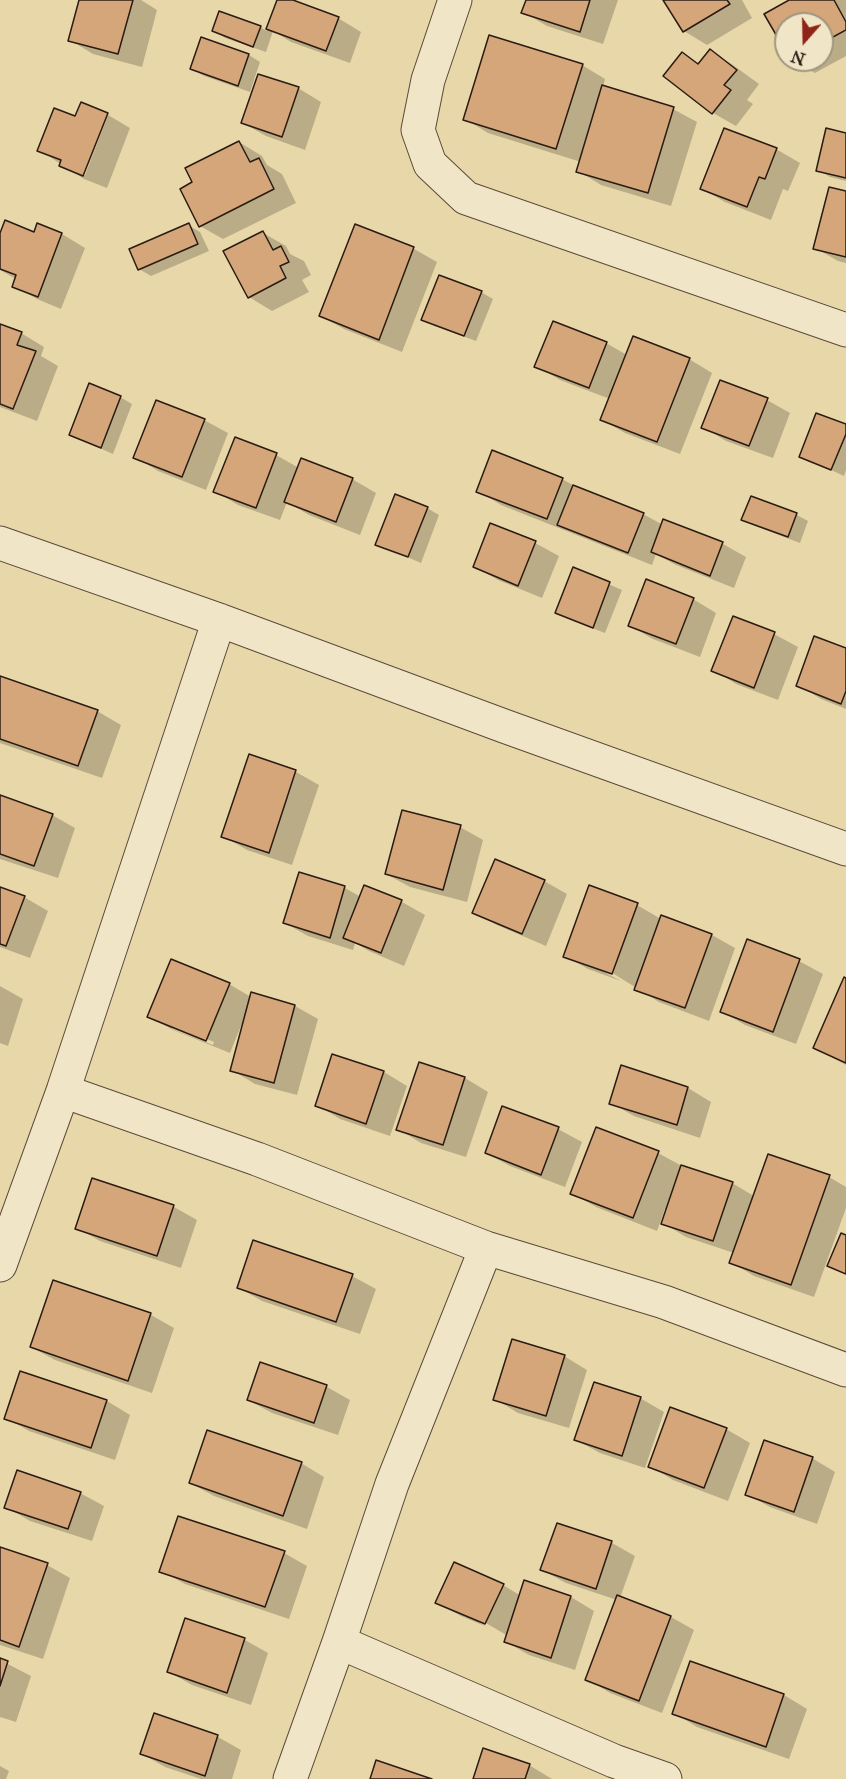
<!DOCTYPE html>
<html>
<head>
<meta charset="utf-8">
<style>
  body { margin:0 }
  #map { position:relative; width:846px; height:1779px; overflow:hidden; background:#e8d8a9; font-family:"IM FELL Great Primer",serif }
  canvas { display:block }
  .north { position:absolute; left:774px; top:12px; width:60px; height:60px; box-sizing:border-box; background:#f0e6c7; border:2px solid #a1957f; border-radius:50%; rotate:200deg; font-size:16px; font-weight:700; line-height:24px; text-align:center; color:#2a1b13 }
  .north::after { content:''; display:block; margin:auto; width:21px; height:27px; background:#8f2418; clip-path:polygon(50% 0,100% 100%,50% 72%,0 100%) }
</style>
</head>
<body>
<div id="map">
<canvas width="846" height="1779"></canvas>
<div class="north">N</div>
</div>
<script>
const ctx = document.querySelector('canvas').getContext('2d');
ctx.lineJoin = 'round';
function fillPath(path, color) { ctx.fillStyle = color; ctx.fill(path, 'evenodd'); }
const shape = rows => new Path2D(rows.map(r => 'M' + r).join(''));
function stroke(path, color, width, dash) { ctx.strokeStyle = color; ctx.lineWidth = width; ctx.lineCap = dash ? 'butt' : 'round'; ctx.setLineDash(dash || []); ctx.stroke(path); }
fillPath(shape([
  [80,0,141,0,157,10,142,67,93,54,70,40],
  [278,0,288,0,338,18,361,32,350,63,291,42,273,31,266,52,225,38,214,31,260,27,267,31],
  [527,0,618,0,603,44,547,26,523,12],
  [665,0,742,0,752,18,707,45,684,31],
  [792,0,846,0,846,56,815,73,793,60,822,60,822,24,786,24,786,49,766,14],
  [202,39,249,55,260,62,250,92,204,76,192,69],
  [710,51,733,65,759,84,747,100,753,104,736,126,713,113,683,54,700,64],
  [582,65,605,79,603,87,673,109,697,122,671,206,601,185,578,171,581,162,488,133,465,119],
  [298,88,321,102,305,150,266,136,243,123],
  [108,115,130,128,107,188,84,179,39,150,76,118,82,175,85,175],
  [846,135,846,181,830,177,818,170],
  [239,142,262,156,267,165,282,174,296,203,223,239,200,226,194,183],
  [776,149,800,163,788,191,783,189,771,220,725,202,702,189],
  [846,193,846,263,838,261,815,248],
  [38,225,62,234,85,248,61,309,37,299,14,286,16,279,0,270,0,237,35,234],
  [188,225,200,232,209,251,151,276,139,269],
  [356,226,414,249,437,262,402,352,344,329,321,316],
  [263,233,286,246,290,254,304,261,311,275,302,280,309,292,272,311,249,297],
  [481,292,493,299,476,341,435,326,423,319],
  [0,325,21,333,44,347,41,356,58,366,37,421,0,407],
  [606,343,627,355,689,359,712,373,680,454,625,433,602,420,610,399,560,380,536,366],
  [120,397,132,404,113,454,70,435],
  [767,400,790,413,773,458,726,441,703,427],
  [204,420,228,433,206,490,158,471,135,457],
  [846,426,846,470,844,476,801,456],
  [276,455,299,468,352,479,376,493,360,535,309,515,287,502,280,520,238,505,215,491],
  [562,479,582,490,643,514,663,525,664,521,723,544,746,557,734,588,676,565,656,554,652,565,501,505,478,491],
  [752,498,797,515,808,521,800,543,755,526,743,519],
  [427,508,439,515,421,563,377,544],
  [491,525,535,543,559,556,542,598,498,580,475,567],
  [574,569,622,590,605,633,568,619,557,612],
  [693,599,716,613,700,657,653,639,630,626],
  [774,634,798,647,778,700,736,684,713,670],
  [846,650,846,709,821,699,798,685],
  [0,678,97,711,121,725,102,778,0,743],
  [250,756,296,772,319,785,292,865,247,850,223,836],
  [0,797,52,815,75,828,58,878,0,859],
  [460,827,483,840,467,902,410,887,386,874],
  [300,873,345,888,361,897,365,887,402,902,425,915,404,966,369,951,355,943,353,950,308,936,285,923],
  [544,881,567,894,546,946,497,925,474,912],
  [0,888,24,897,48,911,30,958,0,947],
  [637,905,661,919,662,917,712,935,735,948,709,1021,659,1002,606,969,604,972,621,981,588,969,565,956],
  [799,961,823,974,796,1044,745,1025,721,1011],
  [846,979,846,1065,814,1048],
  [229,984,251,997,252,994,295,1006,318,1019,297,1095,255,1084,232,1070,245,1022,243,1021,230,1053,173,1030,149,1017],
  [172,1025,214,1042,213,1045,172,1029],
  [0,986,23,999,8,1046,0,1043],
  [333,1056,384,1072,407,1086,390,1136,340,1119,317,1105],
  [622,1067,688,1088,711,1102,700,1138,634,1116,611,1103],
  [465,1078,488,1092,466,1157,421,1143,398,1129],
  [503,1108,558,1129,582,1142,565,1187,510,1166,486,1153],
  [658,1153,682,1166,732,1183,754,1196,829,1177,846,1187,846,1208,814,1297,754,1276,731,1262,734,1253,686,1237,663,1223,667,1210,665,1209,657,1231,596,1207,572,1193],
  [93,1180,174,1207,197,1220,181,1268,100,1241,77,1228],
  [352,1276,376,1289,360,1334,262,1301,239,1288],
  [54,1282,151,1315,174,1328,152,1393,55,1360,31,1347],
  [564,1356,587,1370,569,1428,518,1413,495,1399],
  [261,1364,327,1387,350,1400,338,1435,272,1413,248,1400],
  [21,1373,107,1401,130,1415,115,1460,29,1431,6,1418],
  [640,1398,664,1412,645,1468,600,1453,576,1440],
  [726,1429,750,1443,728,1501,673,1480,650,1466],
  [812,1458,835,1472,817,1524,770,1507,746,1494],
  [301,1463,324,1477,307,1529,214,1496,190,1483],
  [80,1493,104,1506,92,1541,30,1521,6,1507],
  [558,1525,612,1543,635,1556,620,1598,671,1617,694,1630,662,1713,610,1693,587,1679,617,1600,566,1583,542,1570],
  [0,1549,47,1565,70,1578,43,1659,0,1645],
  [284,1553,307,1566,289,1619,185,1584,161,1571],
  [525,1582,571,1597,594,1611,575,1670,529,1655,506,1642,508,1636,479,1619,478,1622,487,1627,461,1616,437,1603,503,1585,521,1596],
  [186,1620,245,1640,268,1653,251,1705,192,1685,169,1672],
  [0,1660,31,1676,16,1722,0,1717],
  [691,1663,784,1695,807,1709,789,1759,697,1727,674,1713],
  [155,1715,218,1737,241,1750,232,1779,201,1779,165,1767,142,1754],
  [529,1765,552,1779,474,1779],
  [0,1766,9,1771,6,1779,0,1779]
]), '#0003');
const building = shape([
  [79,0,133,0,118,54,68,41,79,0],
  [277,0,293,0,339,17,326,51,266,29,277,0],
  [526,0,590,0,580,32,521,13,526,0],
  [663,0,727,0,730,4,683,32,663,0],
  [789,0,834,0,846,22,846,30,822,43,822,24,786,24,786,52,764,14,789,0],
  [219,11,261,26,253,47,212,31,219,11],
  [489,35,583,64,556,149,463,120,489,35],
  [201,37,249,54,238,86,190,69,201,37],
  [710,49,737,70,724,85,731,90,712,114,663,76,682,52,698,64,710,49],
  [258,74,299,87,282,137,241,123,258,74],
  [602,85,674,107,648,193,576,172,602,85],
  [81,102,108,113,83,176,59,166,61,160,37,151,54,108,75,116,81,102],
  [724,128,777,148,765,179,759,177,747,207,700,189,724,128],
  [826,128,846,133,846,178,816,171,826,128],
  [239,141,250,162,259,158,274,189,199,227,180,189,192,182,185,168,239,141],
  [829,187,846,191,846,257,813,249,829,187],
  [5,220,34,232,37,223,62,233,38,297,12,287,16,275,0,269,0,233,5,220],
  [189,223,198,244,138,270,129,249,189,223],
  [355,224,414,247,379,340,319,316,355,224],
  [263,231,273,250,281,246,289,262,280,266,286,278,248,298,223,251,263,231],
  [439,275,482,291,464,336,421,320,439,275],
  [553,321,607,342,589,388,534,367,553,321],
  [0,324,22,332,17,345,36,351,13,409,0,404,0,324],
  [633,336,690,358,657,442,600,420,633,336],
  [720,380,768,398,749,446,701,428,720,380],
  [89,383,121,396,101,448,69,435,89,383],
  [156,400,205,419,182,477,133,458,156,400],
  [816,413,846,424,846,434,831,470,799,457,816,413],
  [235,437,277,453,256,508,213,492,235,437],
  [492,450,563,478,547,519,476,492,492,450],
  [301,458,353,478,336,522,284,502,301,458],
  [573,485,644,513,628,553,557,525,573,485],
  [395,494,428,507,408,557,375,545,395,494],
  [751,496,797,513,788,537,741,520,751,496],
  [663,519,723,542,710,576,651,552,663,519],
  [490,523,536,541,518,586,473,567,490,523],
  [573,567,610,582,593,628,555,613,573,567],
  [646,579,694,598,676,644,628,626,646,579],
  [733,616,775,632,754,688,711,671,733,616],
  [814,636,846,648,846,691,841,704,796,686,814,636],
  [0,676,98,710,78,766,0,739,0,676],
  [249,754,296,770,269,853,221,837,249,754],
  [0,795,53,814,34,866,0,854,0,795],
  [402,810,461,825,443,890,385,874,402,810],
  [495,859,545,880,522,934,472,913,495,859],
  [299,872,345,886,330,938,283,923,299,872],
  [364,885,402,900,381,953,343,938,364,885],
  [589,885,638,903,612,974,563,957,589,885],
  [0,887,25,896,6,946,0,944,0,887],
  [661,915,712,934,685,1008,634,990,661,915],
  [747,939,800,959,773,1032,720,1012,747,939],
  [171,959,230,983,206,1041,147,1017,171,959],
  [844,977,846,978,846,1063,813,1048,844,977],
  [251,992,295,1005,274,1083,230,1071,251,992],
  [332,1054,384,1071,366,1124,315,1106,332,1054],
  [419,1062,465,1077,443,1145,396,1130,419,1062],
  [621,1065,688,1087,677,1125,609,1104,621,1065],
  [502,1106,559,1127,541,1175,485,1153,502,1106],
  [596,1127,659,1151,633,1218,570,1194,596,1127],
  [768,1154,830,1175,791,1285,729,1263,768,1154],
  [681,1165,733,1182,713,1241,661,1224,681,1165],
  [92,1178,174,1205,157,1256,75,1229,92,1178],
  [841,1233,846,1235,846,1274,827,1266,841,1233],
  [253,1240,353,1274,336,1322,237,1288,253,1240],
  [53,1280,151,1313,128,1381,30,1347,53,1280],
  [512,1339,565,1355,546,1416,493,1400,512,1339],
  [260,1362,327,1385,314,1423,247,1400,260,1362],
  [20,1371,107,1400,91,1448,4,1419,20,1371],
  [594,1382,641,1397,622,1456,574,1440,594,1382],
  [670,1407,727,1428,704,1488,648,1467,670,1407],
  [207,1430,302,1462,283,1516,189,1483,207,1430],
  [764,1440,813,1457,794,1512,745,1495,764,1440],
  [17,1470,81,1492,68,1529,4,1508,17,1470],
  [178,1516,285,1551,265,1607,159,1572,178,1516],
  [557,1523,612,1541,596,1589,540,1570,557,1523],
  [0,1547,48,1563,19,1647,0,1640,0,1547],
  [454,1562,504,1584,485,1624,435,1603,454,1562],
  [524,1580,571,1596,551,1658,504,1642,524,1580],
  [617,1595,671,1616,639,1701,585,1680,617,1595],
  [185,1618,245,1638,227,1693,167,1672,185,1618],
  [0,1658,8,1661,0,1686,0,1658],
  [690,1661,784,1694,766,1747,672,1714,690,1661],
  [154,1713,218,1735,205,1776,140,1754,154,1713],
  [483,1748,530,1764,525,1779,473,1779,483,1748],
  [376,1760,432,1779,370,1779,376,1760]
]);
fillPath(building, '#d4a67a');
stroke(building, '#2a1b13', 1.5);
const minor = shape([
  [455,0,428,80,418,130,430,164,466,198,846,330],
  [0,543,219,620,504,726,846,849],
  [63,1091,257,1159,486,1248,664,1302,846,1370],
  [0,1265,63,1091,219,620],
  [339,1642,614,1761,665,1779],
  [290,1779,339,1642,392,1484,486,1248]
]);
stroke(minor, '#5a4a38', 35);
stroke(minor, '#f0e6c7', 33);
</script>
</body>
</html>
